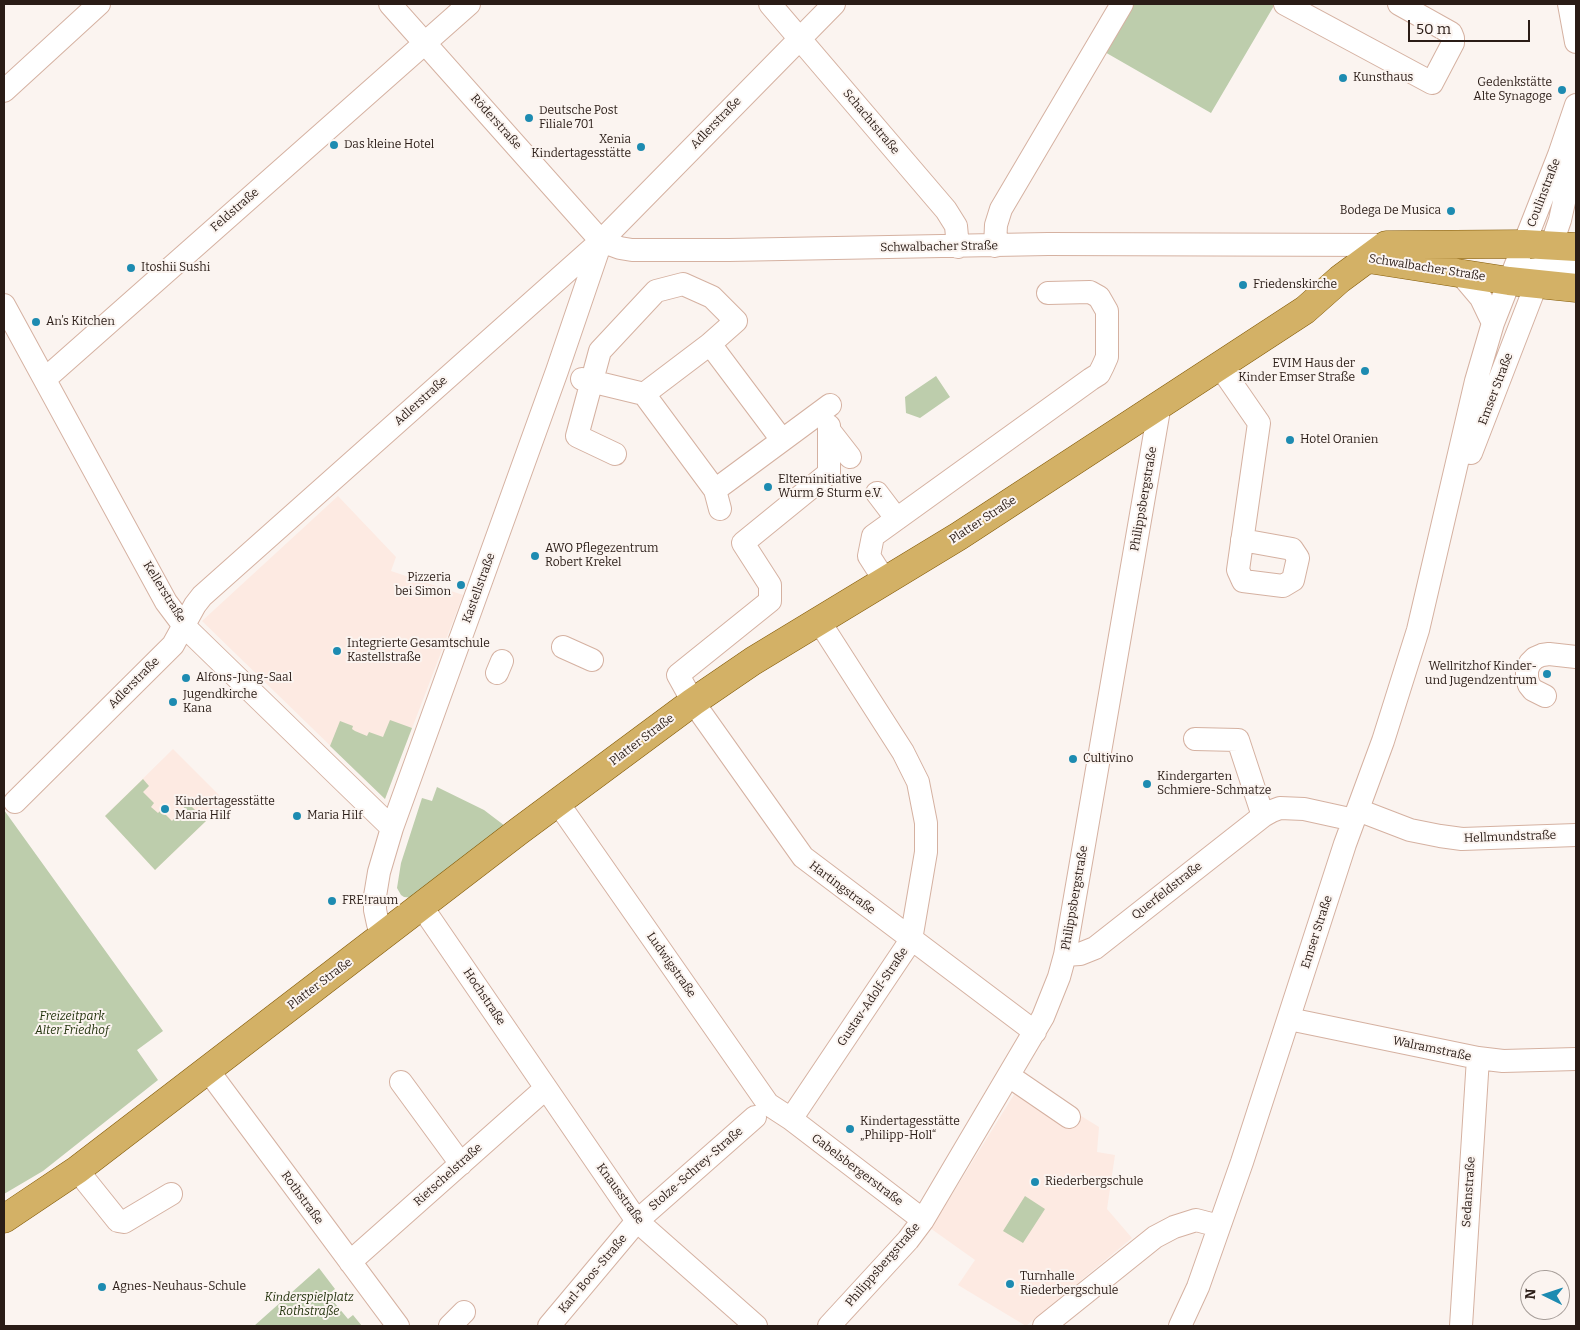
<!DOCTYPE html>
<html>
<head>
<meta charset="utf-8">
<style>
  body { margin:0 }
  #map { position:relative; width:1580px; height:1330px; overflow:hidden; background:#fbf4f0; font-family:Bitter,serif }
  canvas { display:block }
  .frame { position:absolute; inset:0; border:5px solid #2a1c16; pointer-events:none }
  .north { position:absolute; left:1520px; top:1270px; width:50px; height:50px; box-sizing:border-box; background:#fbf4f0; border:1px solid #a79e99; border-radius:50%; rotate:274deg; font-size:14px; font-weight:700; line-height:20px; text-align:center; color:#2a1c16 }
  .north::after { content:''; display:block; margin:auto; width:18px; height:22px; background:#1d8bb1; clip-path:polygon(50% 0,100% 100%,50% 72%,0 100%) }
  .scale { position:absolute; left:1408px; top:20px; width:122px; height:22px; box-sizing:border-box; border:2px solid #2a1c16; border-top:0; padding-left:6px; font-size:15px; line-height:18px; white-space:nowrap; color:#2a1c16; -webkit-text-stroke:4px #fbf4f0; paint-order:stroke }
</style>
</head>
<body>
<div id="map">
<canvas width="1580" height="1330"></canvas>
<div class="frame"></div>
<div class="north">N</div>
<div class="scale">50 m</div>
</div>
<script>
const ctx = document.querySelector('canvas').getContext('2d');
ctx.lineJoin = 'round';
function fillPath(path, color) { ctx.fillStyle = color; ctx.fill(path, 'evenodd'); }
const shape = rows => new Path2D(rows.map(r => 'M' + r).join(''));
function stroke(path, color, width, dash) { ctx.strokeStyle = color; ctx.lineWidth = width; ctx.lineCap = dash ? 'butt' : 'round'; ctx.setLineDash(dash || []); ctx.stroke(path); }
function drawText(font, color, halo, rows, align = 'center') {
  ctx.font = font + ' Bitter,serif'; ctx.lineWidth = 4; ctx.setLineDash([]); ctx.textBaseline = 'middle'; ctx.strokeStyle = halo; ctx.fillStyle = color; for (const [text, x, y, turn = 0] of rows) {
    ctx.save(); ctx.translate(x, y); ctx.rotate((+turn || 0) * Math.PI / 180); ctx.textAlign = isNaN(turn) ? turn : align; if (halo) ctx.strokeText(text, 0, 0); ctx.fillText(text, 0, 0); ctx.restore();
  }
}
fillPath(shape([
  [338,496,396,557,391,571,463,595,385,799,202,621],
  [173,749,226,802,155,870,105,816],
  [1023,1080,1099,1127,1097,1152,1115,1155,1107,1209,1132,1238,1026,1326,958,1285,975,1260,930,1228,935,1222]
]), '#fdeae2');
fillPath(shape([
  [1132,4,1275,4,1211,113,1103,51],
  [936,376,950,397,920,418,906,413,905,397],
  [390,720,412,728,385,799,330,746,340,721,353,726,352,729,355,731,367,736,369,732,383,737],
  [143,779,149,786,143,792,154,803,151,807,158,813,161,810,172,821,188,803,206,821,155,870,105,816],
  [437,787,484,810,509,829,414,898,404,897,401,895,397,888,401,863,422,798,432,801],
  [4,810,163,1031,137,1050,158,1080,43,1171,4,1194],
  [1025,1196,1045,1209,1023,1243,1003,1231],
  [319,1268,335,1289,328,1295,348,1319,353,1315,362,1326,254,1326]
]), '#bdcdac');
const minor = shape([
  [390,4,601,241,620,248,632,250,729,250,1048,244,1386,245],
  [770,4,946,210,956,226,958,247],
  [1285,4,1432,83,1453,43,1453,38,1451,33,1399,4],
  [1569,4,1576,42],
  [4,91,99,4],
  [995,246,996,225,1001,209,1122,4],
  [1530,270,1543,268,1576,270],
  [1459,272,1481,298,1493,323],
  [4,305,166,602,184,626,392,828],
  [710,344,782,440],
  [1219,365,1259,423,1238,570,1243,581,1283,586,1293,580,1298,558,1292,549,1242,540],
  [45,379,469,4],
  [582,379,644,394,715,490,720,509],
  [829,426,829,430,850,457],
  [829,430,829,473,743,543,770,585,770,601,678,675,693,702,803,857,1035,1032],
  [1471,453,1551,246,1560,220,1568,184,1572,142],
  [615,454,577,436,600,351,656,291,683,284,712,297,736,321,710,344,644,394],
  [715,490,830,405],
  [877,493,896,518],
  [885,581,869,556,873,536,1091,379,1099,374,1103,366,1107,357,1107,311,1099,297,1090,292,1048,293],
  [563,647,592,660],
  [497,673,502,661],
  [1545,696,1533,690,1529,685,1527,678,1527,670,1530,663,1535,658,1542,655,1549,654,1576,657],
  [1195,739,1238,740,1263,816],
  [15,802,173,645,195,605,202,596,601,241,834,4],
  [558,803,768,1104,791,1119,923,1220],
  [1358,810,1410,830,1440,836,1462,839,1576,835],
  [422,907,637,1221,756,1326],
  [383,936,378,924,375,910,375,896,379,872,392,828,557,371,601,242],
  [1065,955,1080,954,1095,948,1263,816,1272,811,1280,808,1304,809,1354,820],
  [1289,1019,1478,1058,1503,1061,1576,1059],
  [207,1069,398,1326],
  [1009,1076,1069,1117],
  [401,1082,461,1164],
  [791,1119,911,940,926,852,926,823,918,782,903,752,819,621],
  [77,1170,118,1221,124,1222,171,1194],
  [350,1262,546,1088],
  [450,1326,464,1312],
  [549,1326,637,1221,755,1117],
  [829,1326,908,1240,923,1220,1043,1017,1059,977,1065,955,1160,404],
  [1044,1326,1155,1237,1174,1227,1196,1220,1219,1226],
  [1180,1326,1198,1287,1242,1162,1345,844,1383,741,1418,630,1476,381,1493,323,1559,155,1576,105],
  [1461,1326,1478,1058]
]);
const major = shape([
  [1368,259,1509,281,1576,288],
  [4,1219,77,1170,519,831,693,702,753,661,959,536,1305,310,1340,279,1386,245,1524,244,1576,247]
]);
stroke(minor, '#d5b1a1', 24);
stroke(major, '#845b08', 29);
stroke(minor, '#fff', 22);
stroke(major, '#d3b166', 28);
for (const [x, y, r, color] of [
  [1343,78,5,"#1d8bb1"],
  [1562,90,5,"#1d8bb1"],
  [529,118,5,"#1d8bb1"],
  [334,145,5,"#1d8bb1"],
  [641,147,5,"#1d8bb1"],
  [1451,211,5,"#1d8bb1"],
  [131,268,5,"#1d8bb1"],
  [1243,285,5,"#1d8bb1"],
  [36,322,5,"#1d8bb1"],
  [1365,371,5,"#1d8bb1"],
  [1290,440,5,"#1d8bb1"],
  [768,487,5,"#1d8bb1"],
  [535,556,5,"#1d8bb1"],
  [461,585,5,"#1d8bb1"],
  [337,651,5,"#1d8bb1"],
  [1547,674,5,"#1d8bb1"],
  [186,678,5,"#1d8bb1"],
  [173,702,5,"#1d8bb1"],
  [1073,759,5,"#1d8bb1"],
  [1147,784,5,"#1d8bb1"],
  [165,809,5,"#1d8bb1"],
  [297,816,5,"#1d8bb1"],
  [332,901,5,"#1d8bb1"],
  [850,1129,5,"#1d8bb1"],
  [1035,1182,5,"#1d8bb1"],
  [1010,1284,5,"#1d8bb1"],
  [102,1287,5,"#1d8bb1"]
]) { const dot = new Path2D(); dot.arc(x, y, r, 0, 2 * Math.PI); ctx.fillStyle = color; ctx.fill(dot); stroke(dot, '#fbf4f0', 2); }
drawText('12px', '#2a1c16', '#fbf4f0', [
  ["Kunsthaus",1353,78],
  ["Gedenkstätte",1552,83,"right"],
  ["Alte Synagoge",1552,97,"right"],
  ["Deutsche Post",539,111],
  ["Filiale 701",539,125],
  ["Xenia",631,140,"right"],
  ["Kindertagesstätte",631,154,"right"],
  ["Das kleine Hotel",344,145],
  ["Bodega De Musica",1441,211,"right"],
  ["Itoshii Sushi",141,268],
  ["Friedenskirche",1253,285],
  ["An’s Kitchen",46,322],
  ["EVIM Haus der",1355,364,"right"],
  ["Kinder Emser Straße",1355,378,"right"],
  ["Hotel Oranien",1300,440],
  ["Elterninitiative",778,480],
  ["Wurm & Sturm e.V.",778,494],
  ["AWO Pflegezentrum",545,549],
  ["Robert Krekel",545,563],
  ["Pizzeria",451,578,"right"],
  ["bei Simon",451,592,"right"],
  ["Integrierte Gesamtschule",347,644],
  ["Kastellstraße",347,658],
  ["Wellritzhof Kinder-",1537,667,"right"],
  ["und Jugendzentrum",1537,681,"right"],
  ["Alfons-Jung-Saal",196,678],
  ["Jugendkirche",183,695],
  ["Kana",183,709],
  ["Cultivino",1083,759],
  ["Kindergarten",1157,777],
  ["Schmiere-Schmatze",1157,791],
  ["Kindertagesstätte",175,802],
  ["Maria Hilf",175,816],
  ["Maria Hilf",307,816],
  ["FRE!raum",342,901],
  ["Kindertagesstätte",860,1122],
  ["„Philipp-Holl“",860,1136],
  ["Riederbergschule",1045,1182],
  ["Turnhalle",1020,1277],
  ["Riederbergschule",1020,1291],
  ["Agnes-Neuhaus-Schule",112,1287]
], 'left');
drawText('12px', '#2a1c16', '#fbf4f0', [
  ["Röderstraße",496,122,48],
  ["Schachtstraße",871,122,50],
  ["Adlerstraße",716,123,-46],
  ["Coulinstraße",1544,193,-69],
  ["Feldstraße",235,210,-41],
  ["Schwalbacher Straße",939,247,-1],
  ["Schwalbacher Straße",1427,268,9],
  ["Emser Straße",1496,389,-69],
  ["Adlerstraße",421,401,-42],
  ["Philippsbergstraße",1144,499,-80],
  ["Platter Straße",983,520,-33],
  ["Kastellstraße",479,588,-70],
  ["Kellerstraße",164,592,58],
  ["Adlerstraße",134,683,-45],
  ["Platter Straße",642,740,-37],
  ["Hellmundstraße",1510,837,-2],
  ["Hartingstraße",842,888,37],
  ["Querfeldstraße",1167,891,-38],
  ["Philippsbergstraße",1075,898,-80],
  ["Emser Straße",1317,932,-72],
  ["Ludwigstraße",671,965,55],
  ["Platter Straße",320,984,-37],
  ["Hochstraße",484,997,56],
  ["Gustav-Adolf-Straße",873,997,-56],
  ["Walramstraße",1432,1049,12],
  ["Stolze-Schrey-Straße",696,1169,-41],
  ["Gabelsbergerstraße",857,1170,37],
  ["Rietschelstraße",448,1175,-42],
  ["Sedanstraße",1469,1192,-86],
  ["Knausstraße",620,1194,54],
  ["Rothstraße",302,1198,54],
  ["Philippsbergstraße",883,1265,-49],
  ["Karl-Boos-Straße",593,1274,-50]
]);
drawText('italic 12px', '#23330d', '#fbf4f0', [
  ["Freizeitpark",72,1017],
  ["Alter Friedhof",72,1031],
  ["Kinderspielplatz",309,1298],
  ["Rothstraße",309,1312]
]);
</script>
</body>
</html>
